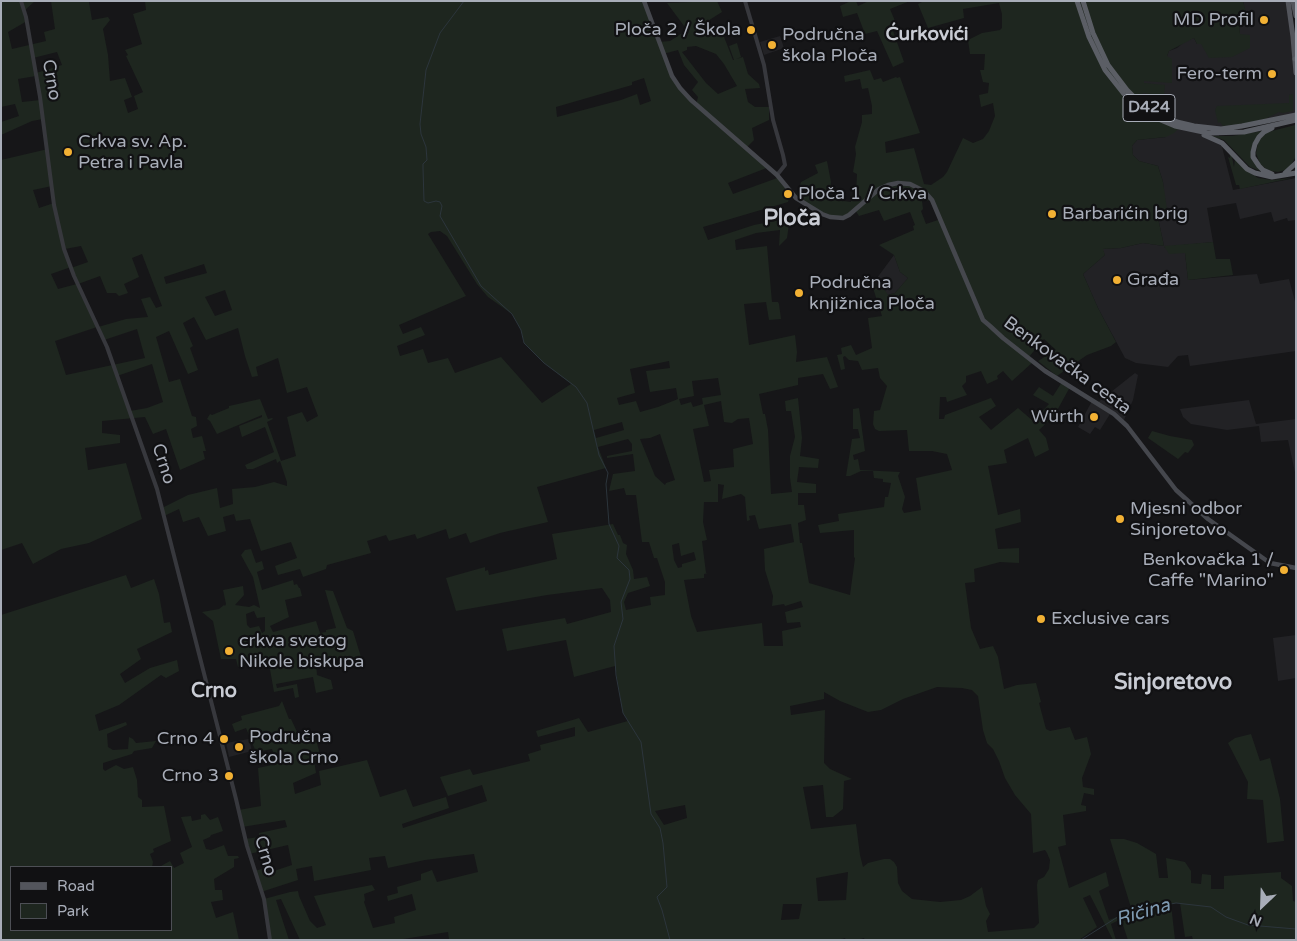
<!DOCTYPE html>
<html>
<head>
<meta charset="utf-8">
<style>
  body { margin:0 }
  #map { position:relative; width:1297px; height:941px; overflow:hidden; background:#161618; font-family:"Varela Round",sans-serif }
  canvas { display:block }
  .frame { position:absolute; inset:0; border:2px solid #a8adb8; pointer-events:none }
  .legend { position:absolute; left:10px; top:866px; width:162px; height:65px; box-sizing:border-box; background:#111113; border:1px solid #4d4f55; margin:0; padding:6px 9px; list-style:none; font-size:15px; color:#a8adb8 }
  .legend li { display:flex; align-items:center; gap:10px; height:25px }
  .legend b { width:25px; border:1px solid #4d4f55 }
  .north { position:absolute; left:1237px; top:881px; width:50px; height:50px; -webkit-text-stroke:4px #111113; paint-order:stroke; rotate:204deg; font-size:14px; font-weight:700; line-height:20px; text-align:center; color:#a8adb8 }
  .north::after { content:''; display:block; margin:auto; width:18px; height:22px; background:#a8adb8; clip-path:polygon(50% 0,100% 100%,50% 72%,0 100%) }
</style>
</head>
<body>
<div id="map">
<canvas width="1297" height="941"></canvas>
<div class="frame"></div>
<ul class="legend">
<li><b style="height:6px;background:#53555c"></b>Road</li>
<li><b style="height:14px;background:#1e261f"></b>Park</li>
</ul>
<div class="north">N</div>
</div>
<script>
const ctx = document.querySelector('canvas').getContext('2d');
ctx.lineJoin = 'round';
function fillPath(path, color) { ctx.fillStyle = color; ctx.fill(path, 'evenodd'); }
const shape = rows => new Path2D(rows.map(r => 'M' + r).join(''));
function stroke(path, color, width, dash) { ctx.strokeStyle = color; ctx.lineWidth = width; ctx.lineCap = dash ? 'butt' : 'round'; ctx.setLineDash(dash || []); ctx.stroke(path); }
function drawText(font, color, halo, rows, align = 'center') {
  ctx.font = font + ' "Varela Round",sans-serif'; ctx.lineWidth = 4.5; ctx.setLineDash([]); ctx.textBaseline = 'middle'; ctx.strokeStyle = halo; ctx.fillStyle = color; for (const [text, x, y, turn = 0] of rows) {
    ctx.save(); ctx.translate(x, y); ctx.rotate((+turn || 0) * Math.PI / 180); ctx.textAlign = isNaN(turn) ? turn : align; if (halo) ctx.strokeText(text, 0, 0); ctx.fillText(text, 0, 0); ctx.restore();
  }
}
fillPath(shape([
  [1243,1,1289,1,1296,39,1296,117,1239,129,1218,131,1233,190,1296,178,1296,220,1288,221,1287,218,1274,222,1271,212,1240,219,1236,203,1207,208,1213,242,1164,247,1185,253,1188,280,1257,274,1260,284,1289,279,1296,305,1296,351,1190,366,1188,355,1178,356,1168,367,1136,363,1125,358,1098,308,1083,274,1105,255,1102,249,1121,248,1143,243,1164,246,1157,213,1164,193,1163,182,1158,166,1139,161,1133,155,1132,146,1137,140,1166,137,1166,120,1140,105,1144,81,1167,56,1169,51,1177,48,1185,41,1194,38,1197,44,1240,35,1238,13,1245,12],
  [780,36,784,48,764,55,760,42],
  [894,255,900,272,908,278,895,293,887,295,877,278],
  [1135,373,1138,375,1133,400,1123,422,1110,414,1100,430,1095,427,1090,434,1078,427,1092,401,1097,403],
  [1249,400,1256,424,1296,419,1296,477,1288,440,1261,442,1259,426,1227,430,1191,424,1183,417,1180,409],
  [1296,635,1296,678,1278,681,1273,638],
  [249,739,252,751,229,757,226,743]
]), '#222225');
fillPath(shape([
  [1,1,35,1,24,11,27,21,8,32,12,49,46,41,44,32,55,29,51,1,92,1,89,2,92,20,108,17,110,20,103,29,108,55,110,81,125,78,132,97,124,100,128,113,138,109,134,96,143,92,126,56,128,55,125,50,142,44,133,14,146,10,145,1,644,1,659,42,670,41,687,30,667,3,717,1,722,12,695,29,699,35,719,24,733,60,734,60,729,46,737,43,741,57,736,59,743,57,748,74,759,84,760,88,745,89,748,102,755,107,769,107,769,120,752,128,754,140,747,147,769,167,728,183,733,194,780,177,790,195,788,202,703,227,708,240,754,225,790,218,787,238,779,246,780,230,756,233,735,240,736,250,767,246,772,302,778,302,779,304,781,319,769,320,766,302,744,304,749,345,795,335,797,352,796,362,827,357,838,387,830,389,823,374,798,378,798,385,759,394,763,414,765,414,768,430,771,494,792,492,790,478,790,456,795,437,791,411,786,411,785,401,798,398,802,438,800,456,819,459,818,468,799,467,797,482,816,484,816,493,798,493,798,505,804,505,806,520,798,523,800,543,802,543,809,583,850,595,855,558,854,557,854,530,820,533,818,525,839,521,838,514,884,507,885,497,888,497,891,483,883,482,883,479,874,478,873,471,861,471,850,476,846,476,852,439,860,438,858,429,853,429,853,409,859,408,865,451,853,455,854,460,858,459,860,470,900,472,898,476,905,497,902,509,904,513,921,510,916,478,952,470,947,454,932,451,909,451,907,430,879,431,875,429,873,424,874,411,880,410,887,386,880,378,878,368,862,370,858,361,849,360,845,356,843,357,845,369,841,370,837,355,842,354,841,348,851,345,856,355,872,348,868,318,882,316,873,288,876,284,875,282,877,278,888,295,895,293,908,278,900,272,894,255,879,245,914,230,913,226,915,225,910,212,884,221,879,210,859,216,855,210,849,215,830,217,796,198,801,182,818,173,815,165,827,161,831,182,829,199,851,202,851,196,856,194,857,174,853,172,856,154,855,147,862,122,862,115,872,114,872,106,868,88,862,89,860,79,845,82,844,76,870,70,874,80,881,78,883,82,896,77,897,78,900,77,920,133,885,142,886,153,914,148,924,184,931,185,943,177,947,172,963,138,973,143,983,139,989,131,995,116,993,103,981,107,979,95,988,93,989,83,983,82,980,70,984,70,985,54,970,54,968,40,982,33,1000,30,1002,28,1002,14,999,3,963,9,964,18,928,28,918,4,924,1,1243,1,1246,12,1238,13,1240,34,1250,35,1250,48,1232,57,1209,58,1201,44,1197,44,1194,38,1169,51,1167,56,1172,59,1172,83,1144,81,1144,83,1165,85,1164,96,1143,93,1140,105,1166,120,1181,126,1174,133,1166,137,1137,140,1132,146,1133,155,1139,161,1158,166,1163,182,1167,209,1157,213,1164,246,1213,242,1216,259,1230,259,1233,275,1188,280,1185,253,1169,254,1164,246,1143,243,1121,248,1103,249,1105,255,1083,274,1098,308,1116,342,1111,346,1087,355,1057,376,1038,361,1056,350,1044,339,1028,358,1033,362,1012,381,1003,371,997,376,998,379,987,384,981,371,966,376,966,382,962,386,967,395,947,402,946,397,940,397,939,419,944,419,945,415,991,398,996,406,979,417,991,430,1018,408,1033,421,1049,404,1033,395,1039,387,1053,396,1062,382,1070,387,1054,416,1039,430,1046,438,1049,450,1035,457,1028,438,1004,450,1007,463,988,466,998,515,1020,509,1021,522,995,529,998,549,1019,548,1019,563,1000,562,974,569,975,582,965,583,971,628,980,649,993,646,998,657,1004,689,1017,685,1036,683,1041,702,1039,703,1046,729,1050,731,1070,727,1075,740,1087,737,1091,754,1082,778,1083,787,1094,789,1094,795,1084,793,1081,805,1086,806,1086,811,1063,815,1066,845,1058,847,1069,888,1106,872,1109,886,1099,891,1109,920,1132,911,1110,839,1124,839,1137,843,1156,854,1159,878,1168,878,1166,858,1185,862,1191,871,1191,883,1201,884,1202,874,1211,875,1211,889,1224,889,1224,876,1281,872,1281,878,1292,886,1293,901,1296,902,1296,940,1193,940,1192,936,1185,937,1180,903,1176,903,1171,904,1175,940,1128,940,1121,919,1111,924,1116,940,1113,940,1090,895,1083,898,1097,927,1079,940,865,940,864,938,857,940,846,940,845,938,838,940,439,940,449,939,448,932,397,940,300,940,281,899,276,900,289,940,270,940,264,899,290,892,298,891,299,896,310,921,317,928,326,925,314,896,372,885,375,890,364,894,365,900,364,902,373,928,395,923,394,917,416,910,412,894,388,901,387,896,398,893,397,887,421,880,421,874,432,870,437,882,478,872,474,854,425,860,388,868,385,856,369,858,371,870,314,881,312,866,296,869,298,880,261,892,254,871,266,868,268,873,292,865,288,845,249,854,245,839,259,837,259,833,287,827,285,820,242,827,239,810,261,806,258,768,277,764,272,749,256,752,246,728,235,732,232,724,242,720,241,716,279,706,282,701,289,719,291,719,299,736,314,732,321,758,314,760,316,773,293,783,295,794,321,785,319,771,367,760,380,797,406,789,413,807,446,797,449,808,402,824,403,828,487,801,482,785,448,796,440,777,470,769,473,775,530,761,528,754,541,750,540,745,575,736,575,727,538,737,536,731,579,718,588,732,628,721,623,713,615,666,574,677,566,640,507,651,502,629,565,618,567,624,611,612,610,600,602,588,547,595,456,611,446,578,485,567,485,571,488,570,489,575,557,559,552,534,613,524,618,535,620,535,623,543,627,545,626,554,633,570,634,579,647,577,650,586,628,593,624,602,626,610,651,605,650,597,665,595,665,582,657,558,654,558,649,542,642,542,636,495,626,495,624,488,609,491,613,474,635,471,633,454,607,458,607,456,632,451,632,444,628,439,598,447,606,468,537,487,548,522,500,533,470,543,466,533,449,539,446,529,417,539,415,534,389,541,386,535,367,541,371,553,327,565,326,569,303,577,300,569,278,575,275,566,297,558,291,542,261,551,250,519,236,521,234,514,223,517,226,531,208,536,199,517,183,522,179,509,164,516,162,508,188,495,217,488,220,508,233,504,232,489,255,487,274,482,287,486,287,482,280,461,277,463,276,459,253,469,247,469,245,465,274,452,265,427,242,437,239,426,262,417,262,415,217,434,210,421,207,419,210,414,212,415,229,408,229,406,260,399,268,419,272,418,273,419,267,422,281,461,296,456,287,417,302,412,307,422,318,416,307,387,287,393,278,358,256,367,258,376,252,377,245,356,238,328,206,340,194,317,183,323,193,346,190,348,198,370,188,374,169,331,156,337,169,382,180,379,192,416,196,417,197,426,191,429,193,438,202,436,206,451,203,451,205,459,180,470,166,429,153,434,145,417,102,421,102,433,120,435,120,443,85,448,88,470,126,463,142,519,89,543,61,549,33,564,22,543,1,550,1,160,48,149,43,119,32,121,1,135,1,122,19,116,15,104,1,107],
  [696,46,716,54,724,64,737,86,718,94,706,83,682,52,687,50,687,47],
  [678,50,684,65,698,82,692,90,698,97,696,105,672,76,663,54],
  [57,52,62,65,36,73,33,58],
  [36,76,41,100,22,102,18,79],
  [644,78,651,101,640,105,637,94,621,100,557,117,556,107,632,85,632,82],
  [52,186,54,203,39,208,33,190],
  [932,200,941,219,926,224,921,211,923,209,922,201],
  [440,231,447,236,477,284,488,297,512,314,521,330,524,343,544,363,571,384,542,403,501,357,455,373,448,358,428,363,423,349,400,356,397,346,425,335,421,327,403,334,399,325,466,296,428,234,431,232],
  [81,246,88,262,71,268,77,284,58,289,51,274,71,267,65,249],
  [142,254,162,306,156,308,150,297,141,299,148,317,126,319,98,327,78,284,100,276,107,293,116,293,119,296,128,293,124,284,139,277,132,258],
  [204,264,207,273,166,284,164,277],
  [225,290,232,310,215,316,205,297],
  [97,327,104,340,137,329,145,358,66,375,55,341],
  [669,361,670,368,646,371,650,392,676,388,678,399,658,407,640,412,636,401,619,405,617,398,635,393,630,369],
  [152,364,163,402,147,408,130,411,117,376],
  [718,378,721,395,702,398,703,404,693,407,691,402,681,405,679,399,694,396,692,381],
  [721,401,724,422,732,423,738,419,749,418,753,444,733,449,734,467,709,470,711,481,704,482,693,429,709,426,704,405],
  [622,422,624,430,596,438,594,430],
  [660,434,675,480,666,483,665,485,655,476,640,439,650,438],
  [718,484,724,485,722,499,741,494,745,497,747,521,750,520,749,516,755,515,759,529,791,524,794,542,764,549,765,570,773,596,772,606,784,604,785,606,801,601,803,607,785,612,787,623,800,622,801,627,782,631,783,646,764,646,762,623,697,632,691,616,684,580,704,578,704,574,708,573,706,573,702,541,707,540,703,522,704,502,718,502],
  [679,543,681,556,694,552,696,560,682,564,682,567,678,568,674,560,672,545],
  [937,687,962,688,972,690,978,696,983,730,987,743,993,749,999,761,1005,778,1015,795,1031,814,1033,853,1045,850,1047,853,1050,860,1049,869,1044,877,1038,880,1037,885,1039,923,1034,928,988,932,986,921,990,914,986,906,982,887,970,896,961,900,940,902,912,899,902,891,898,883,897,867,894,862,890,859,884,859,868,863,863,867,860,855,856,824,811,829,803,787,823,785,826,817,833,817,843,809,844,781,852,779,830,769,824,763,825,710,791,715,790,706,824,699,824,692,840,701,868,712,881,710,903,699],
  [685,805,687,818,664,825,655,811],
  [848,872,846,900,818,901,816,878],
  [783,904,802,904,799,919,781,920],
  [851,1,856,1,858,6,869,1,910,1,890,9,897,26,892,28,904,62,893,67,877,31,865,34,857,13,843,17,840,6],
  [1293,94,1293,111,1283,113,1279,112,1265,119,1248,123,1223,126,1220,122,1218,123,1215,110,1217,106,1289,103,1289,95],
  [1295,125,1296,156,1291,165,1285,170,1278,172,1271,171,1265,168,1260,164,1256,153,1258,143,1262,137,1268,132],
  [1262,131,1253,143,1252,154,1268,174,1250,167,1224,140,1212,136,1232,136],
  [1230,153,1233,157,1232,157,1234,167,1235,159,1245,169,1258,178,1272,180,1292,178,1240,189,1239,185,1236,185,1228,157,1230,158],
  [1152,431,1170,436,1192,440,1194,445,1188,453,1185,452,1178,459,1148,438],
  [251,549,256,563,262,561,264,569,257,572,262,590,293,580,294,585,297,584,299,588,300,588,302,596,285,600,289,617,270,626,273,632,316,621,320,633,326,632,326,630,336,628,325,590,333,591,347,628,353,631,361,657,316,662,317,675,331,680,333,689,316,693,313,677,276,684,277,688,297,684,299,697,295,698,293,688,274,692,268,658,238,667,236,659,221,659,213,621,202,612,219,609,224,605,225,606,226,604,223,590,243,586,244,595,235,605,249,607,254,605,260,608,253,577,241,555,245,550],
  [254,611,257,618,265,617,265,631,262,633,259,626,250,628,247,625,246,614],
  [126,575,131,588,154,579,159,594,164,623,170,622,172,632,137,649,141,659,120,674,125,683,150,668,177,660,179,671,166,678,161,675,119,705,95,715,99,731,126,722,127,725,107,734,108,747,113,750,128,749,129,737,133,739,136,743,156,741,152,748,134,751,132,754,103,763,103,769,105,771,116,765,124,769,133,767,137,780,138,797,142,800,142,807,164,806,171,841,153,849,154,852,150,854,153,862,152,867,11,867,11,930,171,930,171,867,161,866,170,861,174,868,184,863,180,853,192,847,181,817,191,816,192,821,201,819,201,815,205,814,210,820,218,817,223,831,211,835,210,837,203,840,206,849,211,850,224,845,228,856,238,856,239,858,234,859,234,867,214,879,215,890,222,890,223,900,211,902,216,918,233,912,239,940,1,940,1,615],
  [1251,734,1260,761,1270,758,1280,799,1284,841,1267,843,1263,800,1247,799,1248,782,1228,743,1235,738]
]), '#1e261f');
stroke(shape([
  [464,1,440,33,426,70,420,124,421,134,426,147,427,160,423,164,423,168,424,201,428,203,436,201,440,202,442,206,440,216,481,286,512,314,521,330,524,343,544,363,576,387,587,403,599,455,608,473,606,484,609,524,619,546,617,558,629,570,630,579,621,602,623,619,614,646,616,675,623,713,641,742,651,814,660,828,663,843,667,887,657,897,662,910,670,940],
  [1081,940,1116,918,1134,911,1176,903,1211,907,1226,917,1248,925,1296,929]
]), '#2c353c', 1);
stroke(shape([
  [21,1,26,17,40,97,54,205,64,249,74,276,107,347,157,489,236,799,247,846,264,899,270,940],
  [745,1,764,65,773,120,783,155,785,165,777,175]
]), '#37383d', 4);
stroke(shape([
  [644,1,672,76,680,88,691,100,777,175,796,198,822,214,830,217,843,218,849,215,879,189,888,185,898,183,910,184,924,191,932,200,983,320,990,326,1003,338,1045,371,1114,414,1127,426,1176,490,1208,519,1270,563,1296,568]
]), '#45474d', 4.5);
stroke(shape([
  [1288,1,1293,37,1296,73],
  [1293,1,1296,16]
]), '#53555c', 5);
stroke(shape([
  [1077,1,1089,37,1105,70,1124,94,1134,103,1156,118,1175,126,1208,133,1244,132,1296,120],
  [1083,1,1093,33,1108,65,1127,90,1139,102,1156,112,1177,122,1194,126,1221,129,1242,126,1296,115],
  [1295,59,1296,59],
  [1204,135,1222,143,1247,169,1255,173,1272,177,1296,173],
  [1285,173,1296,163],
  [1272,174,1263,170,1259,166,1253,157,1253,152,1255,144,1259,137,1264,132,1272,128]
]), '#5b5e65', 5);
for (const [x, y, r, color] of [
  [1264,20,5,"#f2b134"],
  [751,30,5,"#f2b134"],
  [772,45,5,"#f2b134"],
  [1272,74,5,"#f2b134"],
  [68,152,5,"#f2b134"],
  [788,194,5,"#f2b134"],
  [1052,214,5,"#f2b134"],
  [1117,280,5,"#f2b134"],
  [799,293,5,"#f2b134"],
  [1094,417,5,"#f2b134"],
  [1120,519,5,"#f2b134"],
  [1284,570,5,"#f2b134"],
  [1041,619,5,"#f2b134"],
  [229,651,5,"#f2b134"],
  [224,739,5,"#f2b134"],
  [239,747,5,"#f2b134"],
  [229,776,5,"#f2b134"]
]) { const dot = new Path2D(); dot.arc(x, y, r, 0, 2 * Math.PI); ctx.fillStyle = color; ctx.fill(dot); stroke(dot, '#111113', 2); }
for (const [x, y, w] of [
  [1149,108,52]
]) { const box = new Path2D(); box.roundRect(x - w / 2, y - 13.5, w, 27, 4); ctx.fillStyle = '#111113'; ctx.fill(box); stroke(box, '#a8adb8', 1); }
drawText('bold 16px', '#a8adb8', null, [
  ["D424",1149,108]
]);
drawText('18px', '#a8adb8', '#111113', [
  ["MD Profil",1254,20,"right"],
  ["Ploča 2 / Škola",741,30,"right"],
  ["Područna",782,35],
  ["škola Ploča",782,56],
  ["Fero-term",1262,74,"right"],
  ["Crkva sv. Ap.",78,142],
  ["Petra i Pavla",78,163],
  ["Ploča 1 / Crkva",798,194],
  ["Barbarićin brig",1062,214],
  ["Građa",1127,280],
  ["Područna",809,283],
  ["knjižnica Ploča",809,304],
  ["Würth",1084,417,"right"],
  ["Mjesni odbor",1130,509],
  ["Sinjoretovo",1130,530],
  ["Benkovačka 1 /",1274,560,"right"],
  ["Caffe \"Marino\"",1274,581,"right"],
  ["Exclusive cars",1051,619],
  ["crkva svetog",239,641],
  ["Nikole biskupa",239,662],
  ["Područna",249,737],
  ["škola Crno",249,758],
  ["Crno 4",214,739,"right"],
  ["Crno 3",219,776,"right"]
], 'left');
drawText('18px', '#a8adb8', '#111113', [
  ["Crno",51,80,80],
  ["Benkovačka cesta",1067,366,36],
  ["Crno",163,464,72],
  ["Crno",265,856,74]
]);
drawText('bold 19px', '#c9ccd4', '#111113', [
  ["Ćurkovići",927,35]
]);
drawText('italic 19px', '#7f9bb3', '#111113', [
  ["Ričina",1143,913,-16]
]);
drawText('bold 20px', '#c9ccd4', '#111113', [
  ["Crno",214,692]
]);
drawText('bold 22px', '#c9ccd4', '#111113', [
  ["Ploča",792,219],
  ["Sinjoretovo",1173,683]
]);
</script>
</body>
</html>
